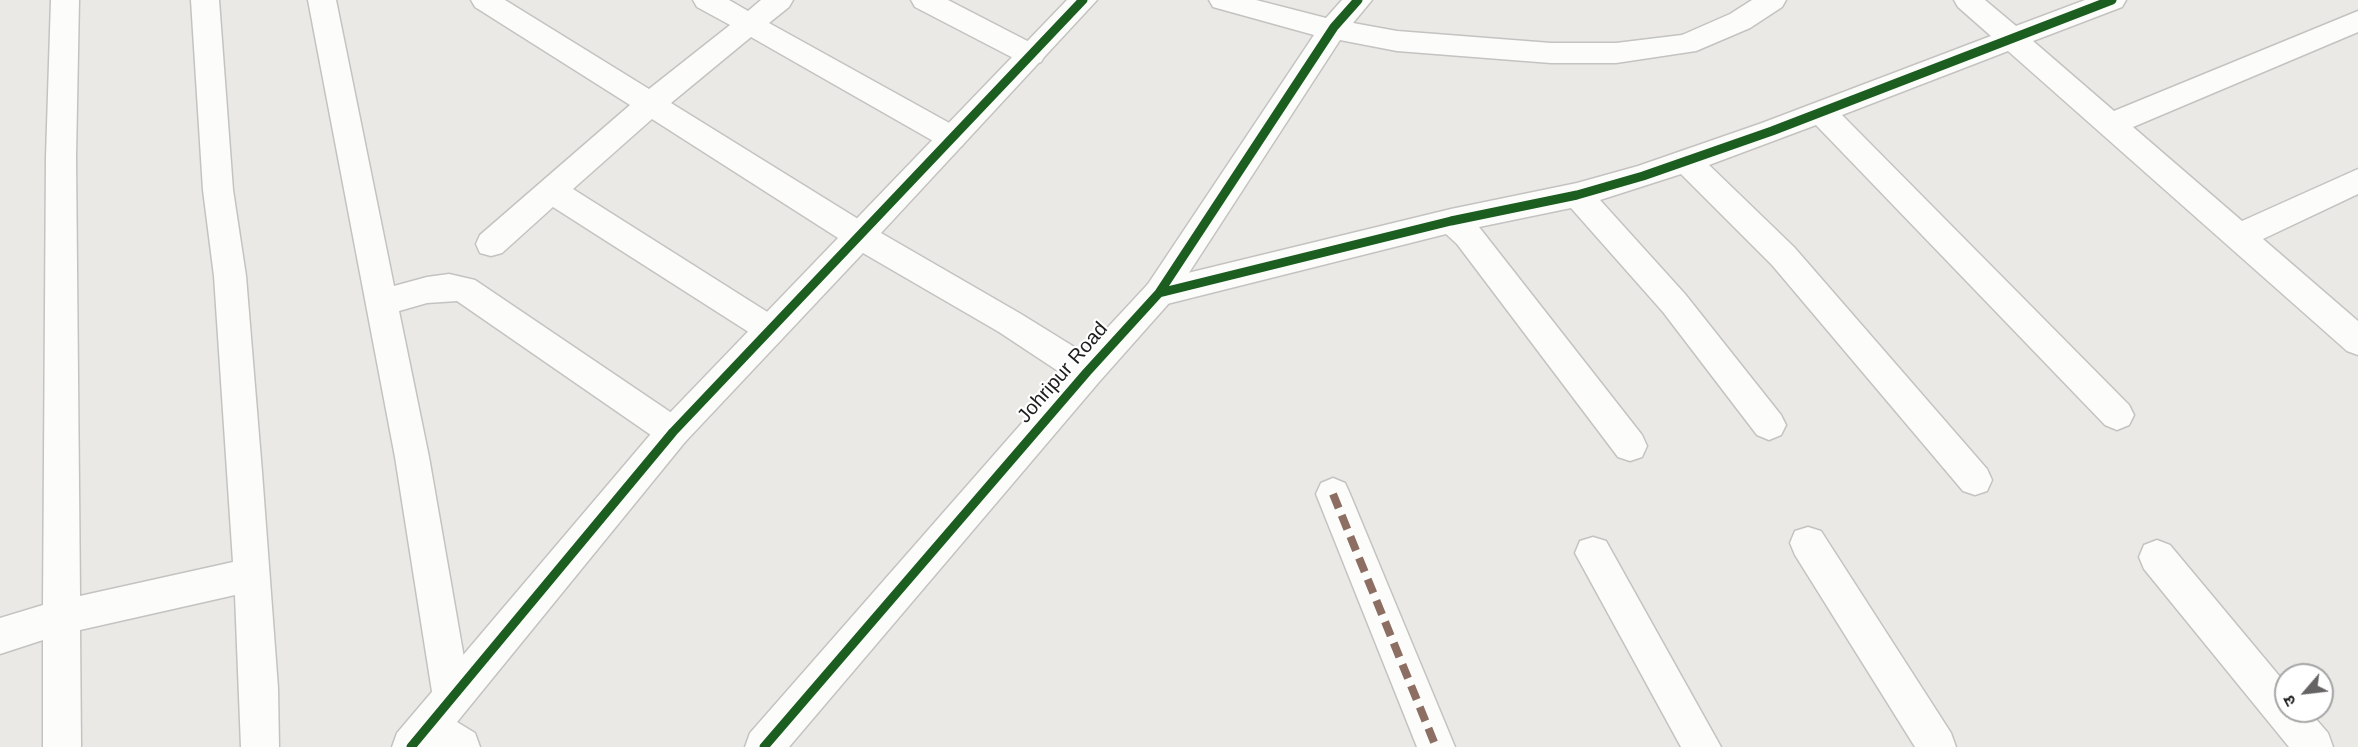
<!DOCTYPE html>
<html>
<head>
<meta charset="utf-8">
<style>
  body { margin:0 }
  #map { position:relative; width:2358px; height:747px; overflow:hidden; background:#ebe9e6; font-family:Helvetica,"Noto Sans Devanagari",sans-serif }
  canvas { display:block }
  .north { position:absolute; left:2274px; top:663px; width:60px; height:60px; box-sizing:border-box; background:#fff; border:2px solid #a5a5a5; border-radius:50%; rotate:242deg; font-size:16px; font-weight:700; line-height:24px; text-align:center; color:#1d1d1d }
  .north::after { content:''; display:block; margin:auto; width:21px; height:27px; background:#656463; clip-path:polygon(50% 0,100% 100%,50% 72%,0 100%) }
</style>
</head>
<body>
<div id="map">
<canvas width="2358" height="747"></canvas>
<div class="north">उ</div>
</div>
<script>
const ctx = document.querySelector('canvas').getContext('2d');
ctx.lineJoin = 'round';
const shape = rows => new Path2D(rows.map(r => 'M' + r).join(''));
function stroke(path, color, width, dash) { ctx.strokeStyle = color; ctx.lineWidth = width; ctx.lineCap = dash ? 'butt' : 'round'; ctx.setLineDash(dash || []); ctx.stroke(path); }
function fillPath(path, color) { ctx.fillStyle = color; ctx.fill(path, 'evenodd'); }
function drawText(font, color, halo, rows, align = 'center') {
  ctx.font = font + ' Helvetica,sans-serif'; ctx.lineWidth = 4.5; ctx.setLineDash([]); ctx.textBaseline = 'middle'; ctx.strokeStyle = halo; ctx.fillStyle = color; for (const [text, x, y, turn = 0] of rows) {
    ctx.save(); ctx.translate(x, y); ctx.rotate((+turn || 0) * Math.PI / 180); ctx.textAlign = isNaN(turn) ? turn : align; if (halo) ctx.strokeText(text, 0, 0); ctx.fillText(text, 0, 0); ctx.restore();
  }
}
const minor = shape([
  [51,0,79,0,76,157,80,596,233,562,214,276,203,190,191,0,219,0,233,190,246,276,262,472,278,688,279,747,241,747,235,595,80,630,81,747,43,747,43,640,0,654,0,618,43,605,46,157,51,0],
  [308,0,336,0,394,286,427,277,449,274,475,280,685,422,690,432,685,442,673,447,661,442,457,301,427,303,399,311,429,457,471,698,465,711,452,717,439,711,433,698,395,457,308,0],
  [471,0,505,0,649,89,730,25,697,7,693,0,729,0,748,11,761,0,793,0,789,7,769,23,962,130,967,138,962,146,952,149,942,146,751,37,671,103,871,227,875,236,871,245,860,248,849,245,652,119,573,189,780,320,785,329,780,338,769,342,758,338,553,207,502,253,491,256,480,253,476,244,480,235,630,105,475,7,471,0],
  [911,0,948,0,1041,48,1045,55,1041,62,1031,65,1021,62,915,7,911,0],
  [1954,0,1985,0,2016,26,2085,0,2126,0,2122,7,2033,41,2114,111,2358,11,2358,32,2133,127,2242,221,2358,169,2358,194,2263,239,2358,321,2358,355,2347,351,2008,51,1842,115,2129,405,2134,415,2129,425,2117,430,2105,425,1816,125,1709,165,1794,247,1987,469,1992,480,1987,491,1975,495,1963,491,1772,265,1681,174,1600,200,1685,294,1781,415,1786,425,1781,435,1769,440,1757,435,1663,312,1571,208,1479,227,1642,435,1647,446,1642,457,1630,461,1618,457,1457,244,1446,234,1159,306,1148,302,1143,293,1148,284,1159,280,1451,209,1577,183,1638,166,1762,123,1991,36,1958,7,1954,0],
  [1333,478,1345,483,1350,494,1455,747,1417,747,1316,494,1321,483,1333,478],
  [1808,527,1821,531,1951,733,1956,747,1915,747,1795,555,1790,543,1795,531,1808,527],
  [1593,537,1606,541,1721,747,1681,747,1575,553,1580,541,1593,537],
  [2157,540,2170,545,2286,684,2286,711,2309,711,2328,733,2333,747,2289,747,2144,569,2139,557,2144,545,2157,540]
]);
const tertiary = shape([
  [1067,0,1097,0,881,233,1021,314,1084,353,1148,284,1314,35,1213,7,1209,0,1256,0,1326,18,1342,0,1372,0,1353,23,1397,31,1551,43,1616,43,1682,35,1730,14,1752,0,1786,0,1782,7,1750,28,1696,51,1616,63,1551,63,1397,51,1340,40,1170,302,1099,382,789,747,745,747,750,733,1064,375,999,332,863,253,685,442,457,722,475,733,480,747,392,747,397,733,414,713,661,422,1067,0]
]);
stroke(minor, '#c4c3c2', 3);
stroke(tertiary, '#c4c3c2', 3);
fillPath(minor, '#fcfcfb');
fillPath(tertiary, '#fcfcfb');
stroke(shape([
  [1333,494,1436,747]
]), '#8d6e63', 8, [15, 8]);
stroke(shape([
  [1159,293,1451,221,1577,195,1643,176,1772,131,2112,0],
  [411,747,673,432,1083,0],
  [764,747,1087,372,1159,293,1334,27,1358,0]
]), '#1b5e20', 9);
drawText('20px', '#1d1d1d', '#fff', [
  ["Johripur Road",1063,373,-49]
]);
</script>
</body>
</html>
